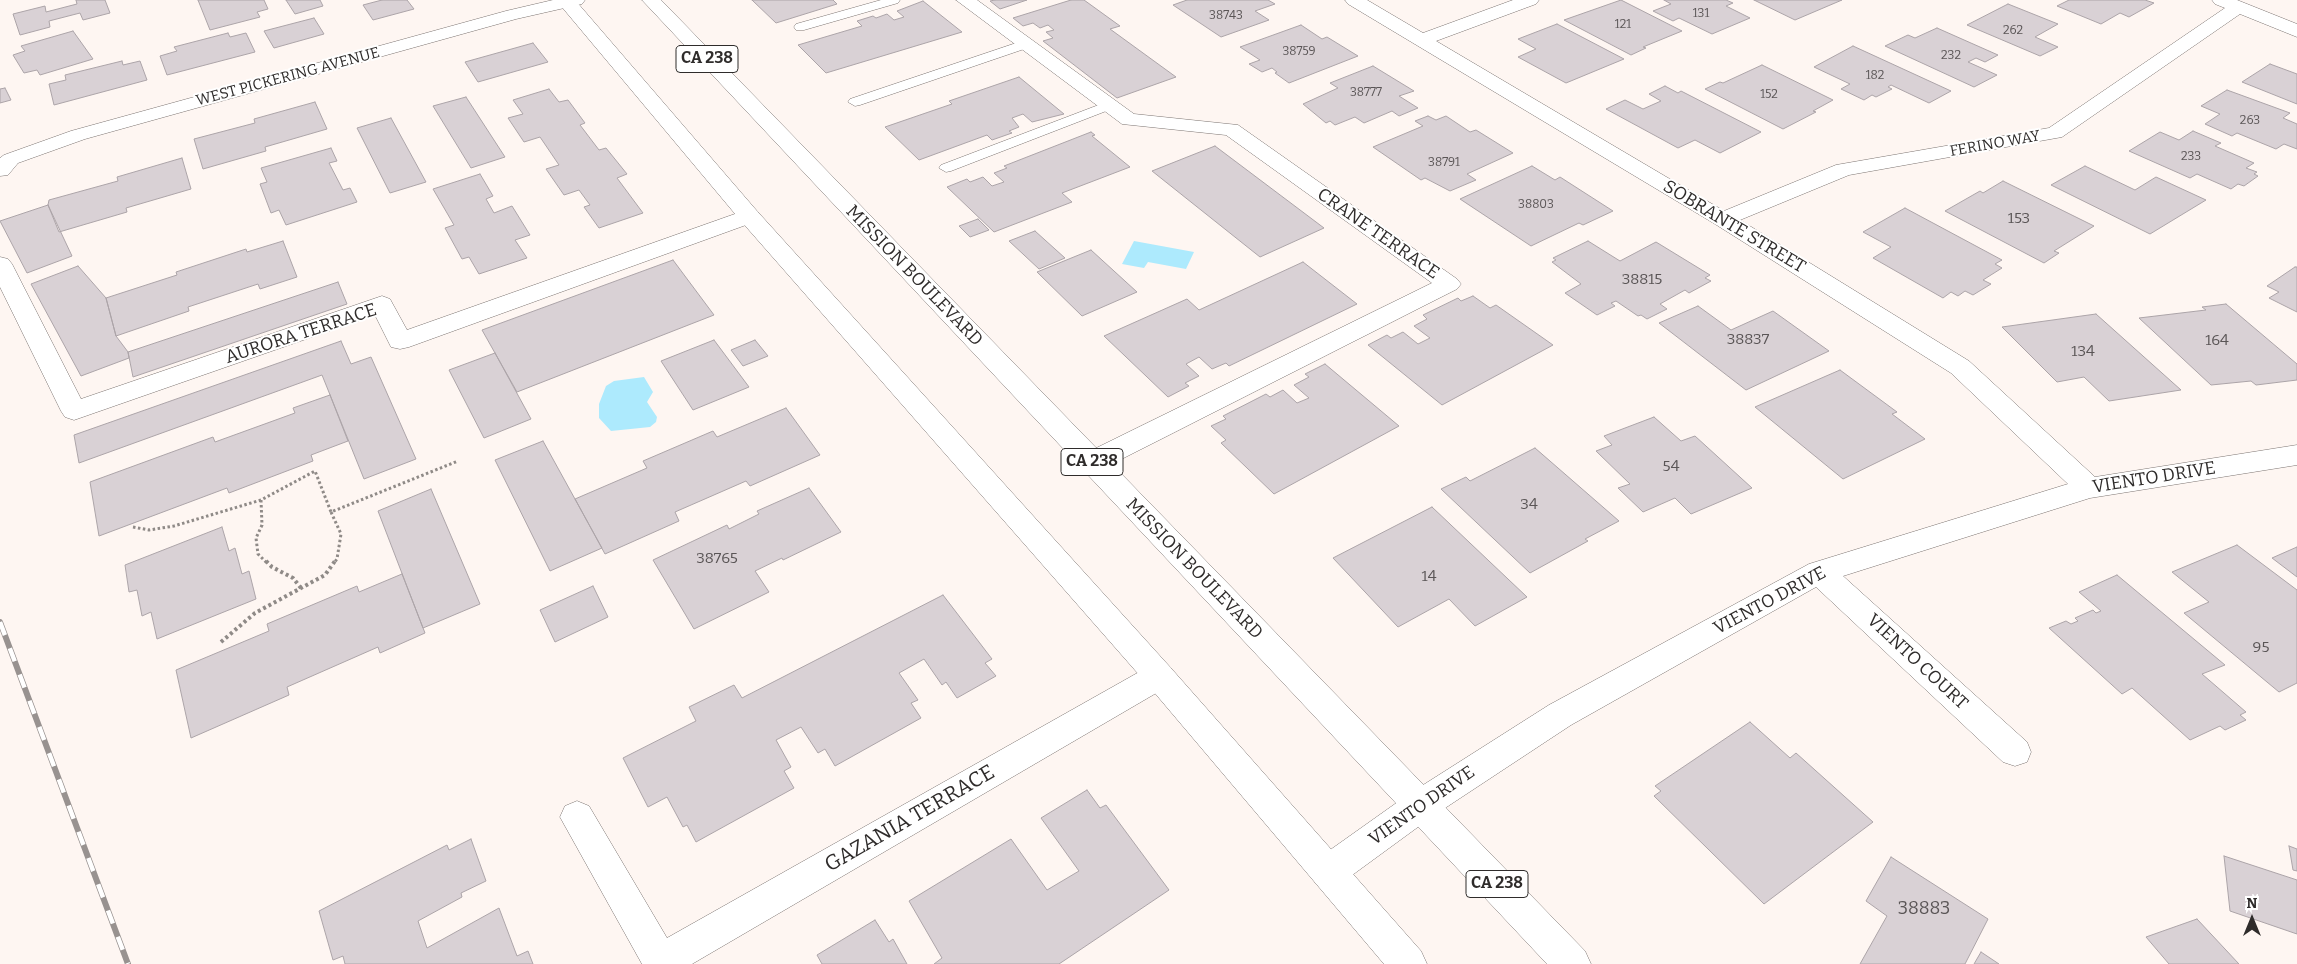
<!DOCTYPE html>
<html>
<head>
<meta charset="utf-8">
<style>
  body { margin:0 }
  #map { position:relative; width:2297px; height:964px; overflow:hidden; background:#fef6f2; font-family:Bitter,serif }
  canvas { display:block }
  .north { position:absolute; left:2227px; top:894px; width:50px; height:50px; -webkit-text-stroke:4px #fff; paint-order:stroke; rotate:0deg; font-size:14px; font-weight:700; line-height:20px; text-align:center; color:#2f2c2b }
  .north::after { content:''; display:block; margin:auto; width:18px; height:22px; background:#2f2c2b; clip-path:polygon(50% 0,100% 100%,50% 72%,0 100%) }
</style>
</head>
<body>
<div id="map">
<canvas width="2297" height="964"></canvas>
<div class="north">N</div>
</div>
<script>
const ctx = document.querySelector('canvas').getContext('2d');
ctx.lineJoin = 'round';
function fillPath(path, color) { ctx.fillStyle = color; ctx.fill(path, 'evenodd'); }
const shape = rows => new Path2D(rows.map(r => 'M' + r).join(''));
function stroke(path, color, width, dash) { ctx.strokeStyle = color; ctx.lineWidth = width; ctx.lineCap = dash ? 'butt' : 'round'; ctx.setLineDash(dash || []); ctx.stroke(path); }
function drawText(font, color, halo, rows, align = 'center') {
  ctx.font = font + ' Bitter,serif'; ctx.lineWidth = 4; ctx.setLineDash([]); ctx.textBaseline = 'middle'; ctx.strokeStyle = halo; ctx.fillStyle = color; for (const [text, x, y, turn = 0] of rows) {
    ctx.save(); ctx.translate(x, y); ctx.rotate((+turn || 0) * Math.PI / 180); ctx.textAlign = isNaN(turn) ? turn : align; if (halo) ctx.strokeText(text, 0, 0); ctx.fillText(text, 0, 0); ctx.restore();
  }
}
fillPath(shape([
  [1134,241,1194,252,1186,269,1148,262,1144,268,1122,264],
  [644,377,653,392,647,402,657,417,656,422,650,427,611,431,599,418,599,404,606,386,614,381]
]), '#adeafd');
const building = shape([
  [76,0,105,0,110,13,83,20,80,13,49,21,50,27,20,35,13,14,45,6,46,12,77,4,76,0],
  [198,0,264,0,268,9,257,12,260,17,210,30,198,0],
  [286,0,320,0,323,6,295,14,286,0],
  [382,0,407,0,414,9,373,20,363,5,382,0],
  [752,0,833,0,837,4,776,23,752,0],
  [995,0,1027,0,1000,9,990,1,995,0],
  [1071,0,1084,0,1120,26,1110,29,1176,77,1117,98,1043,41,1053,38,1046,32,1054,30,1048,25,1040,28,1033,23,1023,26,1013,18,1071,0],
  [1187,0,1268,0,1275,4,1255,11,1269,20,1221,37,1173,5,1187,0],
  [1621,0,1682,31,1643,47,1646,48,1631,55,1564,20,1621,0],
  [1664,0,1726,0,1733,3,1726,6,1750,18,1712,34,1679,18,1673,21,1653,11,1671,4,1664,0],
  [1754,0,1842,0,1795,20,1754,0],
  [2069,0,2145,0,2154,3,2129,17,2120,13,2101,24,2057,6,2069,0],
  [923,1,962,32,826,73,798,45,862,26,857,21,873,16,876,18,887,14,894,20,904,17,897,11,923,1],
  [2008,4,2058,24,2035,37,2058,47,2040,56,1967,25,2008,4],
  [314,18,324,34,274,48,264,31,314,18],
  [1557,24,1624,59,1566,83,1518,57,1536,49,1518,39,1557,24],
  [1301,25,1322,39,1327,37,1358,56,1289,83,1275,73,1277,72,1272,68,1262,72,1249,64,1260,60,1240,47,1301,25],
  [1937,28,1998,55,1985,62,1976,58,1968,62,1997,75,1974,87,1885,46,1908,35,1915,38,1937,28],
  [73,31,93,59,40,75,37,70,24,73,13,55,25,51,21,46,73,31],
  [228,33,230,37,246,33,255,52,167,75,160,56,177,51,174,47,228,33],
  [533,43,548,62,478,82,465,62,533,43],
  [1853,46,1951,91,1929,103,1891,85,1888,87,1892,89,1876,97,1872,95,1864,100,1841,89,1850,84,1814,67,1853,46],
  [122,61,123,65,140,61,147,80,54,105,49,84,66,80,65,75,122,61],
  [2270,64,2297,74,2297,104,2242,82,2270,64],
  [1762,65,1833,100,1813,111,1816,112,1783,129,1705,89,1720,82,1723,83,1762,65],
  [1373,66,1414,91,1399,96,1418,108,1399,116,1392,111,1364,123,1355,117,1335,125,1330,121,1326,123,1303,104,1338,88,1330,83,1373,66],
  [1019,77,1064,114,1032,122,1023,114,1012,118,1019,127,1009,131,1012,133,992,140,987,135,919,160,885,127,952,104,949,101,1019,77],
  [1665,86,1678,93,1681,91,1761,132,1720,153,1695,140,1678,148,1606,109,1625,100,1643,109,1661,101,1649,94,1665,86],
  [5,88,11,100,0,103,0,89,5,88],
  [549,89,559,102,568,100,585,123,580,125,599,150,606,148,627,174,617,178,643,213,599,228,584,207,590,205,579,190,564,195,546,169,559,165,540,137,524,142,508,118,523,114,513,100,549,89],
  [2227,90,2290,113,2283,118,2297,124,2297,149,2284,144,2276,149,2237,133,2232,136,2205,124,2220,114,2201,106,2227,90],
  [466,97,505,157,471,168,433,106,466,97],
  [315,102,327,129,265,147,266,151,203,169,194,139,255,123,254,119,315,102],
  [1428,116,1436,120,1446,116,1470,132,1476,130,1513,153,1467,174,1476,180,1450,191,1425,178,1421,180,1373,147,1423,126,1415,121,1428,116],
  [391,118,426,182,390,193,357,128,391,118],
  [2193,131,2221,143,2215,146,2254,163,2246,168,2257,172,2254,174,2258,176,2244,186,2238,184,2231,189,2197,174,2190,178,2129,151,2160,132,2179,140,2193,131],
  [1091,132,1095,135,1092,136,1130,167,1062,193,1072,202,994,232,947,187,967,179,970,182,983,177,992,186,1004,182,994,173,1007,168,1004,166,1091,132],
  [1215,146,1324,228,1260,257,1152,171,1215,146],
  [331,148,337,161,329,163,343,190,350,188,357,202,286,225,279,210,271,213,260,184,267,182,261,168,331,148],
  [182,158,191,189,126,208,127,212,59,232,48,205,49,200,118,181,117,177,182,158],
  [1532,166,1555,180,1560,177,1613,211,1583,225,1579,223,1531,246,1460,199,1532,166],
  [2085,166,2135,190,2156,177,2206,200,2150,234,2051,185,2085,166],
  [480,174,493,196,486,199,494,213,512,206,530,235,515,240,527,258,479,274,469,257,462,259,445,228,454,225,433,189,480,174],
  [2003,181,2094,226,2054,251,2059,253,2044,263,1945,211,1980,191,1983,193,2003,181],
  [48,205,72,256,27,273,0,221,48,205],
  [1905,208,2002,260,1995,264,2002,268,1983,280,1991,284,1973,295,1965,291,1958,296,1951,292,1943,298,1873,258,1891,247,1863,232,1905,208],
  [978,219,989,230,970,237,959,226,978,219],
  [1035,231,1065,258,1039,269,1009,241,1035,231],
  [283,241,297,277,260,289,258,284,188,307,189,311,116,336,106,298,177,275,176,272,246,249,247,252,283,241],
  [1588,241,1620,261,1656,242,1710,275,1705,278,1711,281,1689,293,1685,290,1660,304,1667,309,1647,319,1641,315,1638,316,1616,301,1611,303,1615,306,1597,315,1565,293,1581,284,1552,262,1556,260,1553,258,1588,241],
  [1091,250,1137,292,1082,316,1037,272,1091,250],
  [673,260,714,315,517,392,482,330,673,260],
  [1303,262,1357,304,1229,366,1226,363,1212,369,1199,357,1186,364,1199,376,1185,383,1189,386,1168,397,1104,336,1187,299,1199,310,1303,262],
  [78,266,106,298,116,336,128,352,129,358,81,376,31,284,78,266],
  [2295,267,2297,267,2297,312,2269,298,2279,292,2267,286,2295,267],
  [338,282,347,304,133,377,128,352,338,282],
  [1473,296,1490,308,1496,305,1553,345,1442,405,1368,345,1387,335,1391,338,1403,332,1418,344,1430,338,1414,326,1427,319,1423,315,1458,298,1461,301,1473,296],
  [2226,304,2297,364,2297,380,2256,385,2251,381,2211,385,2139,318,2206,310,2202,307,2226,304],
  [1698,306,1731,330,1773,311,1829,351,1746,390,1659,323,1698,306],
  [2096,314,2181,390,2109,401,2084,377,2057,382,2002,327,2096,314],
  [714,340,749,387,693,410,661,361,714,340],
  [755,340,768,356,743,366,731,350,755,340],
  [341,341,351,364,371,357,416,459,364,479,322,375,79,463,74,435,341,341],
  [495,353,531,419,484,438,449,370,495,353],
  [1325,364,1399,426,1274,494,1221,443,1226,440,1211,426,1226,419,1223,416,1266,394,1270,397,1283,390,1297,403,1309,398,1294,385,1309,377,1305,374,1325,364],
  [1840,370,1897,412,1892,414,1925,439,1843,479,1755,407,1840,370],
  [330,395,348,441,311,455,313,461,229,493,227,488,99,536,90,482,213,437,215,442,295,413,293,408,330,395],
  [786,408,820,455,750,486,746,481,675,512,679,521,605,554,575,499,647,468,643,461,713,431,717,437,786,408],
  [1654,417,1681,441,1695,436,1752,488,1691,514,1675,498,1643,512,1618,488,1630,484,1596,451,1612,445,1604,436,1654,417],
  [543,441,602,548,550,571,495,460,543,441],
  [1535,448,1619,521,1585,539,1588,541,1530,573,1441,489,1466,477,1470,481,1535,448],
  [809,488,841,532,783,560,782,558,755,571,769,592,694,629,653,560,727,525,729,529,759,514,757,511,809,488],
  [431,489,480,604,423,628,378,511,431,489],
  [1432,507,1527,597,1475,626,1449,599,1398,627,1333,558,1432,507],
  [222,527,229,551,235,548,242,574,249,571,256,599,157,639,151,612,142,616,137,590,129,592,125,565,222,527],
  [2237,545,2297,590,2297,683,2279,692,2184,613,2209,602,2172,572,2237,545],
  [2297,547,2297,577,2272,558,2297,547],
  [402,574,425,633,380,653,378,647,287,687,289,695,191,738,176,670,269,631,267,624,357,586,359,592,402,574],
  [2117,575,2225,665,2202,674,2246,712,2240,715,2246,720,2225,730,2220,726,2190,740,2132,688,2122,694,2049,628,2066,621,2071,624,2078,621,2075,618,2093,610,2096,613,2101,611,2079,592,2117,575],
  [593,586,608,617,555,642,540,610,593,586],
  [943,595,992,659,985,663,996,676,957,698,946,682,942,685,924,659,899,673,918,700,911,703,921,718,835,766,825,749,818,753,801,727,776,740,791,767,784,771,794,788,696,842,687,825,683,827,667,797,648,807,623,758,696,721,689,707,734,685,742,698,943,595],
  [1750,722,1790,758,1796,753,1873,822,1764,904,1654,796,1661,791,1655,786,1750,722],
  [1087,790,1100,808,1106,805,1169,890,1059,964,934,964,942,958,909,901,1011,839,1047,890,1079,871,1041,818,1087,790],
  [471,839,486,881,461,893,462,897,418,921,427,948,499,908,517,956,528,951,533,964,345,964,343,956,333,960,319,911,447,845,449,850,471,839],
  [2289,846,2297,849,2297,871,2293,870,2289,846],
  [2224,856,2297,880,2297,934,2230,911,2224,856],
  [1891,857,1988,919,1965,964,1860,964,1887,916,1866,901,1891,857],
  [2197,919,2239,964,2169,964,2146,937,2197,919],
  [875,920,889,942,893,939,907,964,822,964,817,955,875,920],
  [1981,952,1999,964,1974,964,1981,952]
]);
fillPath(building, '#d9d1d5');
stroke(building, '#aca4a8', 1);
const lane = shape([
  [881,0,900,0,898,3,804,30,796,30,794,27,796,24,881,0],
  [1025,40,1030,41,1031,44,1030,47,860,105,855,106,848,102,850,99,1025,40],
  [1109,101,1114,102,1116,105,1114,108,951,171,946,172,939,168,941,165,1109,101]
]);
const street = shape([
  [553,0,585,0,582,4,516,19,85,139,18,163,8,175,0,176,0,158,4,155,71,131,506,11,553,0],
  [956,0,977,0,1134,114,1238,125,1457,279,1461,284,1457,289,1102,469,1092,472,1082,469,1078,462,1082,455,1432,283,1226,135,1122,124,956,0],
  [1345,0,1367,0,1423,33,1513,0,1539,0,1536,4,1436,41,1724,211,1836,165,2049,128,2225,8,2215,4,2212,0,2237,0,2297,24,2297,37,2240,14,2062,137,1849,175,1740,220,1969,361,2095,477,2297,445,2297,465,2090,498,1843,576,2027,742,2031,752,2027,762,2015,766,2003,762,1816,587,1571,725,1433,816,1340,884,1328,889,1316,884,1310,872,1316,860,1409,794,1549,705,1809,564,2068,484,1951,373,1715,224,1348,4,1345,0],
  [749,209,757,211,760,216,757,221,409,347,400,349,391,347,375,315,74,420,65,417,61,411,0,287,0,257,8,259,12,264,81,399,382,296,390,299,407,330,749,209],
  [1159,663,1170,667,1175,676,1170,685,692,964,642,964,560,817,565,806,577,801,589,806,667,938,1148,667,1159,663]
]);
const primary = shape([
  [556,0,575,0,757,211,1170,667,1421,951,1427,964,1384,964,1148,685,741,221,556,0],
  [642,0,661,0,1585,951,1591,964,1547,964,642,0]
]);
stroke(lane, '#7c7471', 1);
stroke(street, '#7c7471', 1);
stroke(primary, '#7c7471', 1);
stroke(shape([
  [261,500,262,525,256,538,258,554,267,563],
  [331,512,341,534,337,559,334,563],
  [133,527,149,530,174,526,261,500,315,471,331,512,458,461]
]), '#8f8a87', 3, [2.5, 2.5]);
stroke(shape([
  [266,561,272,567,293,578,301,588],
  [221,642,255,613,325,575,335,561]
]), '#8f8a87', 4, [3, 3]);
fillPath(lane, '#fff');
fillPath(street, '#fff');
fillPath(primary, '#fff');
const rail = shape([
  [0,622,128,964]
]);
stroke(rail, '#989290', 6);
stroke(rail, '#fff', 4.5, [14]);
drawText('12px', '#5a5556', null, [
  ["131",1701,14],
  ["38743",1226,16],
  ["121",1623,25],
  ["262",2013,31],
  ["38759",1299,52],
  ["232",1951,56],
  ["182",1875,76],
  ["38777",1366,93],
  ["152",1769,95],
  ["263",2250,121],
  ["233",2191,157],
  ["38791",1444,163],
  ["38803",1536,205]
]);
drawText('15px', '#2f2c2b', '#fff', [
  ["WEST PICKERING AVENUE",288,77,-15],
  ["FERINO WAY",1995,144,-10]
]);
drawText('15px', '#5a5556', null, [
  ["153",2019,219],
  ["38815",1642,280],
  ["38837",1748,340],
  ["164",2217,341],
  ["134",2083,352],
  ["54",1671,467],
  ["34",1529,505],
  ["38765",717,559],
  ["14",1429,577],
  ["95",2261,648]
]);
for (const [x, y, w] of [
  [707,59,62],
  [1092,462,62],
  [1497,884,62]
]) { const box = new Path2D(); box.roundRect(x - w / 2, y - 13.5, w, 27, 4); ctx.fillStyle = '#fff'; ctx.fill(box); stroke(box, '#2f2c2b', 1); }
drawText('bold 16px', '#2f2c2b', null, [
  ["CA 238",707,59],
  ["CA 238",1092,462],
  ["CA 238",1497,884]
]);
drawText('18px', '#2f2c2b', '#fff', [
  ["SOBRANTE STREET",1734,227,31],
  ["CRANE TERRACE",1378,234,35],
  ["MISSION BOULEVARD",914,276,46],
  ["AURORA TERRACE",301,334,-18],
  ["VIENTO DRIVE",2154,478,-9],
  ["MISSION BOULEVARD",1194,569,46],
  ["VIENTO DRIVE",1770,601,-28],
  ["VIENTO COURT",1917,662,43],
  ["VIENTO DRIVE",1422,806,-35]
]);
drawText('18px', '#5a5556', null, [
  ["38883",1924,909]
]);
drawText('21px', '#2f2c2b', '#fff', [
  ["GAZANIA TERRACE",910,819,-30]
]);
</script>
</body>
</html>
